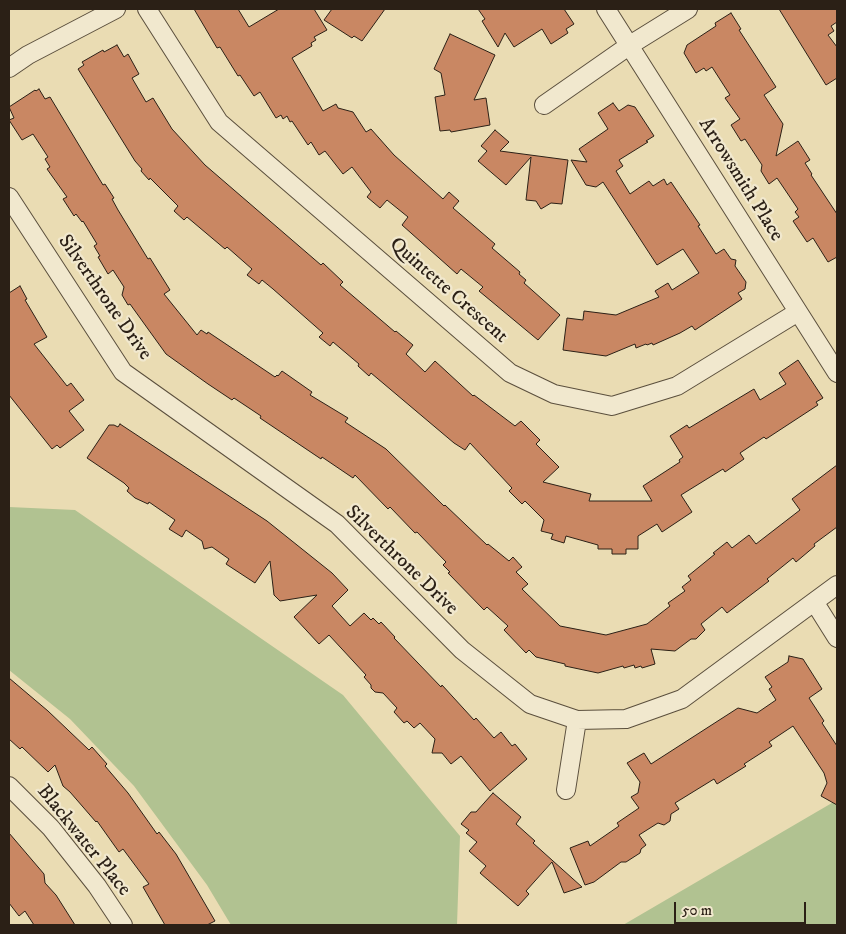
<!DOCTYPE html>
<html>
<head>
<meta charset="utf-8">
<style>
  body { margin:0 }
  #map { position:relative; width:846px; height:934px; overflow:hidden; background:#eadcb3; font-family:"IM FELL DW Pica",serif }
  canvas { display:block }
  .frame { position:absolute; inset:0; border:10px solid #2b2016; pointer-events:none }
  .scale { position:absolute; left:674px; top:902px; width:132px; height:22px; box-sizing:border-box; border:2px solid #2b2016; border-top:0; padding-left:6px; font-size:15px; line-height:18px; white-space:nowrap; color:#2b2016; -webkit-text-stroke:4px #f1e8ce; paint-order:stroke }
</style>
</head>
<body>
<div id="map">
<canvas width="846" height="934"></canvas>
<div class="frame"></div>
<div class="scale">50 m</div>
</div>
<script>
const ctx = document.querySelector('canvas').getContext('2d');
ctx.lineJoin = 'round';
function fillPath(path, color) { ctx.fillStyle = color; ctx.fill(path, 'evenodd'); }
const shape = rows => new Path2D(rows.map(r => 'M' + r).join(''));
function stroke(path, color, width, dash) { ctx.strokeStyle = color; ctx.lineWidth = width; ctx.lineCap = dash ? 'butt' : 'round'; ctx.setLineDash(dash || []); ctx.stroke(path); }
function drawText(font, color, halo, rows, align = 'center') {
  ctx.font = font + ' "IM FELL DW Pica",serif'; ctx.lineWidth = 4.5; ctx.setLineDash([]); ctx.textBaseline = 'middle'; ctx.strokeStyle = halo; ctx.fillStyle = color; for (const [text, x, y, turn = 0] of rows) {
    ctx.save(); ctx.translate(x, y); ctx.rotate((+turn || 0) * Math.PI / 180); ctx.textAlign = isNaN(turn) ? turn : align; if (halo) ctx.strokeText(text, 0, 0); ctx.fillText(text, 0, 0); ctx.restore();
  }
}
fillPath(shape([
  [9,507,75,510,343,695,460,836,457,925,231,925,207,885,134,786,70,719,9,670],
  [837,800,837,925,623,925]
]), '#b1c291');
const building = shape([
  [194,9,238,9,249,27,279,9,314,9,327,30,314,37,316,40,311,43,312,46,292,58,323,111,336,104,338,108,353,112,366,132,371,129,394,155,443,199,449,192,459,201,453,208,495,244,492,248,520,272,519,274,526,280,524,283,560,315,538,340,479,291,483,287,461,269,457,274,402,225,408,217,387,200,380,208,367,197,371,192,352,167,343,174,325,151,319,155,311,142,308,145,292,121,290,122,287,116,283,119,281,115,276,118,260,92,254,96,240,75,238,76,220,47,217,48,194,9],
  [332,9,385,9,362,41,354,36,352,38,324,20,332,9],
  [478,9,564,9,574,24,566,29,568,33,551,44,542,29,514,47,505,33,498,47,482,21,485,19,478,9],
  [779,9,837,9,837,22,831,26,834,31,828,35,837,47,837,78,826,85,779,9],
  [731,13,741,29,739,30,776,87,764,95,783,124,776,156,798,141,810,160,805,163,812,174,811,175,837,214,837,257,828,262,813,238,807,242,793,221,799,217,795,212,798,209,777,178,769,184,761,171,762,165,745,139,741,141,731,125,740,119,725,98,730,95,712,67,706,71,704,68,696,73,684,53,687,45,716,26,715,23,731,13],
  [450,34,495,55,474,100,486,98,490,125,451,132,450,130,440,131,435,97,445,95,441,73,434,69,450,34],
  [117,45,124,57,128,54,139,74,132,78,146,102,153,98,172,129,205,165,321,265,323,263,343,282,340,285,395,332,396,331,413,345,406,354,425,372,435,361,473,396,474,395,515,426,521,421,540,440,536,444,559,467,543,482,591,494,589,501,652,501,643,486,680,462,679,460,683,457,670,436,687,425,689,428,754,389,760,400,786,384,779,373,798,360,823,398,816,402,818,405,766,439,764,437,740,453,744,459,725,472,723,469,681,495,692,512,662,532,657,524,638,536,638,549,626,549,626,554,612,554,612,549,598,549,598,545,566,536,564,543,551,539,553,534,541,531,544,520,525,501,522,504,509,491,512,488,470,443,465,450,454,443,371,373,369,376,358,366,359,364,333,342,330,346,319,337,323,333,273,289,262,280,259,284,247,275,252,269,227,247,225,249,187,217,184,220,174,211,178,206,150,178,149,180,141,171,142,169,135,161,78,69,84,65,82,62,103,50,104,52,117,45],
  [39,89,45,99,50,97,103,185,105,184,114,198,112,199,118,210,148,259,150,258,170,290,164,294,197,335,201,330,207,334,208,332,275,377,277,375,278,376,282,371,312,392,310,395,348,418,345,422,386,449,444,506,445,505,487,545,488,544,509,561,513,557,522,567,516,572,528,584,522,589,560,626,606,635,647,624,670,606,668,603,685,591,682,587,691,580,688,576,715,554,713,553,727,542,732,548,749,535,756,544,800,510,792,499,837,465,837,527,814,544,815,546,796,562,793,558,767,579,769,581,727,613,722,607,701,624,705,630,696,639,691,639,675,651,651,649,655,664,642,668,641,666,635,668,634,665,624,668,623,666,598,673,565,666,565,664,536,657,529,650,526,653,504,630,508,626,487,607,484,610,448,573,450,572,443,565,446,562,417,532,415,533,390,507,388,509,355,475,353,478,322,457,321,459,260,418,261,416,234,398,232,400,208,384,166,354,130,304,128,305,122,295,124,287,113,270,108,274,98,257,100,256,94,246,97,244,83,221,82,222,76,214,74,216,63,199,67,197,47,169,50,167,45,159,48,157,33,134,22,140,9,120,14,118,9,107,35,90,36,91,39,89],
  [613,103,619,111,628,105,635,107,654,136,646,141,648,142,619,160,623,166,616,171,630,194,649,181,653,186,664,179,667,185,671,182,700,225,698,226,716,254,724,249,731,259,736,260,735,266,746,282,745,289,738,293,742,299,695,330,692,326,680,333,653,345,652,343,647,345,646,344,636,348,635,344,606,356,563,350,567,318,583,320,584,311,616,315,659,297,655,291,668,283,672,290,699,273,683,249,657,265,603,182,596,187,586,185,571,160,587,162,579,149,608,129,598,113,613,103],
  [495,130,509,142,500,151,568,160,562,204,551,203,541,209,536,201,526,200,531,157,506,185,478,161,487,151,481,146,495,130],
  [20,286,27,299,25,300,47,337,34,344,67,386,71,383,84,400,69,411,84,430,60,448,57,445,52,449,9,395,9,293,20,286],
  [120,424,267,521,332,573,348,590,332,606,350,626,364,613,371,620,373,618,379,624,381,622,395,637,394,638,441,687,442,685,474,720,476,718,494,738,501,732,512,746,515,744,527,759,490,791,461,756,451,764,442,753,432,753,435,739,420,723,414,728,407,721,404,723,394,712,397,708,383,693,375,692,371,688,371,685,364,677,366,675,329,635,319,644,294,617,317,595,280,601,274,595,270,561,255,583,226,564,229,559,212,547,204,549,202,541,186,530,182,537,169,529,175,520,149,502,148,504,135,498,127,491,129,488,124,483,87,458,109,425,114,425,118,427,120,424],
  [789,656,803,659,822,689,809,698,824,721,822,723,837,746,837,805,821,796,827,783,824,773,793,726,769,742,772,746,744,764,746,766,717,784,714,779,675,803,679,809,671,814,670,821,664,825,658,823,639,835,646,845,641,849,640,853,626,862,621,862,594,882,585,885,570,848,588,841,590,846,619,826,617,823,639,808,631,797,638,793,640,782,627,763,644,753,651,764,738,708,757,713,776,700,769,689,772,687,765,677,788,662,789,656],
  [9,678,48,711,89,750,92,747,107,764,105,766,128,793,157,834,159,832,176,854,215,921,207,925,165,925,143,887,149,884,123,849,119,852,97,821,96,822,70,792,63,786,55,765,48,772,22,747,20,749,9,739,9,678],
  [493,793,521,817,516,824,535,841,533,843,582,887,564,893,552,862,526,891,529,894,518,906,480,873,486,866,469,851,477,842,466,833,469,830,461,824,471,812,476,812,493,793],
  [9,833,44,874,45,883,56,895,75,925,34,925,25,911,19,916,9,903,9,833]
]);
fillPath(building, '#c98763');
stroke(building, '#2b2016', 1);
const minor = shape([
  [147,9,219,122,510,373,554,394,612,406,677,386,798,312],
  [606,9,837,373],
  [9,68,28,55,116,9],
  [544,105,630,45,688,9],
  [9,197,123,372,337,524,462,650,530,704,577,720,626,719,682,699,837,585],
  [815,603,837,638],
  [9,786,51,828,97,886,123,925],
  [566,790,577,720]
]);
stroke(minor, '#5b4f3d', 20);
stroke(minor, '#f1e8ce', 18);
drawText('20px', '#2b2016', '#f1e8ce', [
  ["Arrowsmith Place",740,180,58],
  ["Quintette Crescent",448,291,41],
  ["Silverthrone Drive",104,298,55],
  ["Silverthrone Drive",401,561,44],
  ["Blackwater Place",83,841,51]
]);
</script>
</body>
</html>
